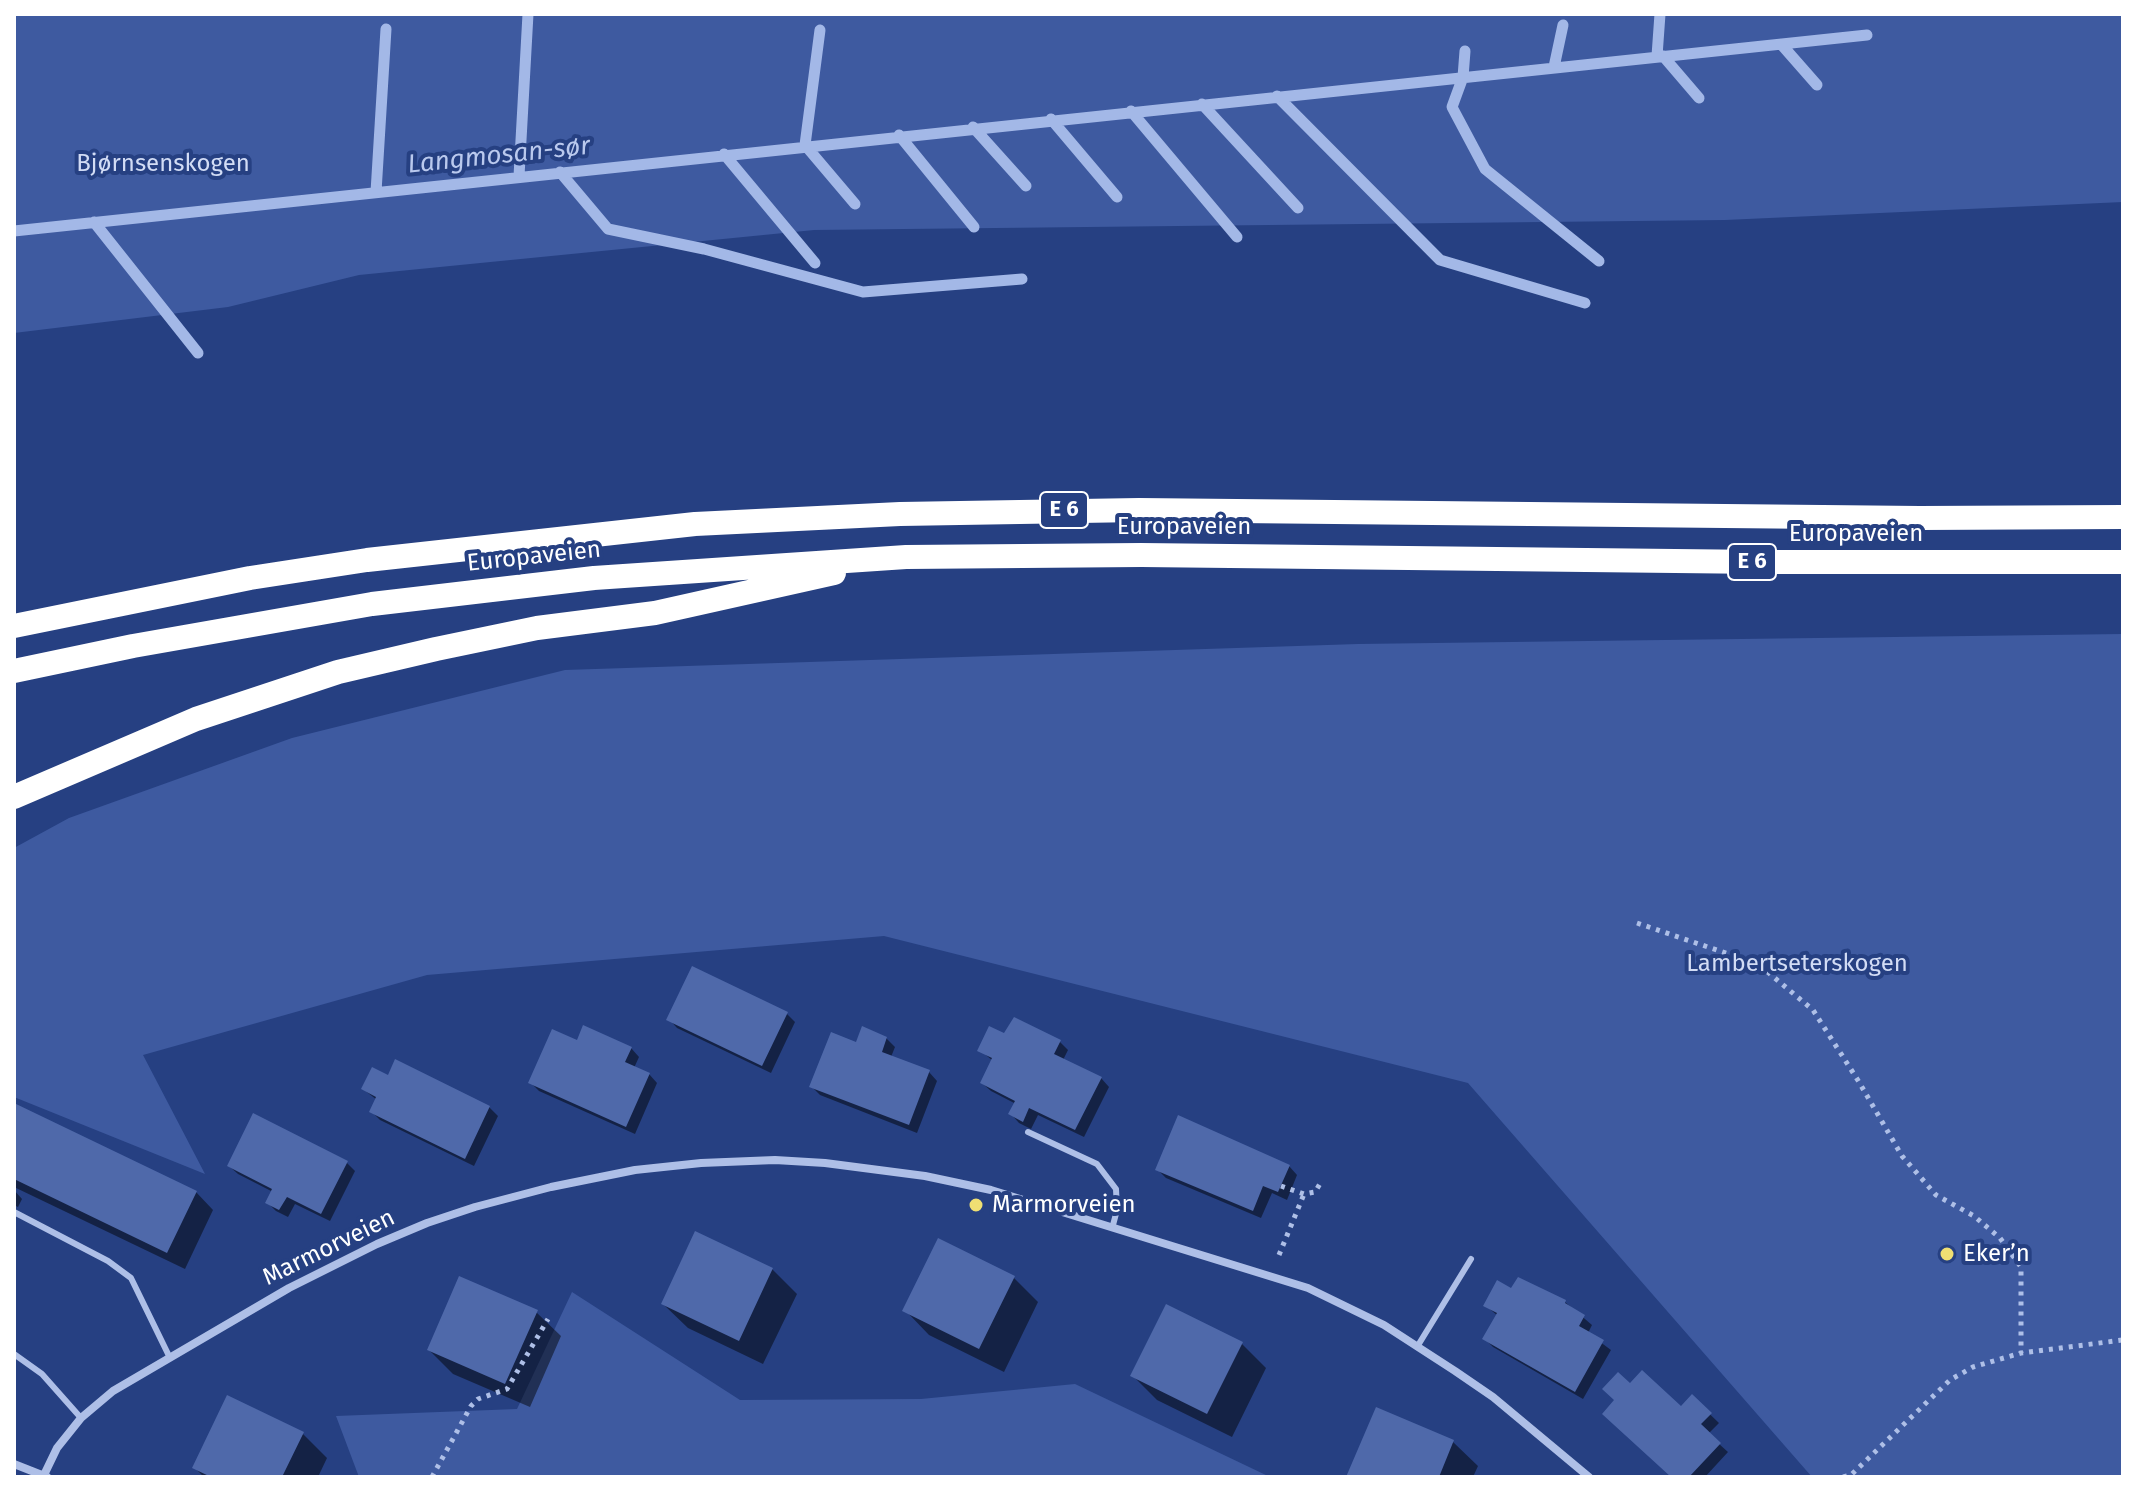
<!DOCTYPE html>
<html>
<head>
<meta charset="utf-8">
<style>
  body { margin:0 }
  #map { position:relative; width:2137px; height:1491px; overflow:hidden; background:#264082; font-family:"Fira Sans",sans-serif }
  canvas { display:block }
  .frame { position:absolute; inset:0; border:16px solid #fff; pointer-events:none }
</style>
</head>
<body>
<div id="map">
<canvas width="2137" height="1491"></canvas>
<div class="frame"></div>
</div>
<script>
const ctx = document.querySelector('canvas').getContext('2d');
ctx.lineJoin = 'round';
function fillPath(path, color) { ctx.fillStyle = color; ctx.fill(path, 'evenodd'); }
const shape = rows => new Path2D(rows.map(r => 'M' + r).join(''));
function stroke(path, color, width, dash) { ctx.strokeStyle = color; ctx.lineWidth = width; ctx.lineCap = dash ? 'butt' : 'round'; ctx.setLineDash(dash || []); ctx.stroke(path); }
function drawText(font, color, halo, rows, align = 'center') {
  ctx.font = font + ' "Fira Sans",sans-serif'; ctx.lineWidth = 8; ctx.setLineDash([]); ctx.textBaseline = 'middle'; ctx.strokeStyle = halo; ctx.fillStyle = color; for (const [text, x, y, turn = 0] of rows) {
    ctx.save(); ctx.translate(x, y); ctx.rotate((+turn || 0) * Math.PI / 180); ctx.textAlign = isNaN(turn) ? turn : align; if (halo) ctx.strokeText(text, 0, 0); ctx.fillText(text, 0, 0); ctx.restore();
  }
}
fillPath(shape([
  [14,14,2123,14,2123,202,1725,220,814,230,359,275,228,307,14,333],
  [2123,634,2123,1477,1812,1477,1468,1083,884,936,427,975,143,1055,205,1174,14,1097,14,848,69,818,292,738,565,670,1358,644],
  [572,1292,740,1400,921,1399,1075,1384,1270,1477,359,1477,336,1416,517,1409]
]), '#3e5aa0');
fillPath(shape([
  [787,1014,795,1022,771,1073,677,1028,669,1019],
  [1005,1036,1060,1042,1068,1050,1063,1060,1101,1078,1109,1087,1084,1137,1038,1115,1031,1129,1019,1123,1011,1114,1016,1104,991,1091,982,1083,993,1061,980,1050],
  [886,1038,895,1047,891,1057,929,1072,937,1081,917,1133,820,1095,812,1087,857,1044],
  [578,1043,631,1048,639,1057,634,1068,649,1074,657,1083,635,1134,539,1091,531,1083],
  [388,1077,489,1107,498,1116,474,1166,380,1120,372,1112,377,1100,363,1089],
  [14,1105,196,1192,213,1210,185,1269,14,1187],
  [347,1163,355,1171,330,1221,295,1204,288,1217,276,1211,267,1202,273,1192,238,1174,229,1166],
  [1289,1166,1297,1175,1287,1200,1272,1193,1261,1218,1166,1178,1157,1169],
  [14,1190,22,1199,18,1207,14,1205],
  [772,1269,797,1294,763,1364,688,1328,663,1304],
  [1014,1278,1038,1302,1004,1372,929,1335,905,1310],
  [1512,1290,1565,1302,1592,1325,1588,1333,1611,1350,1583,1399,1493,1347,1485,1339,1498,1316,1485,1305],
  [536,1312,561,1336,530,1407,453,1374,429,1350],
  [1242,1344,1266,1368,1232,1437,1157,1400,1133,1376],
  [1630,1386,1681,1409,1692,1397,1719,1423,1708,1434,1728,1452,1705,1477,1673,1477],
  [1377,1409,1453,1442,1478,1466,1473,1477,1348,1477],
  [303,1434,327,1458,318,1477,204,1477,194,1467]
]), '#0007');
stroke(shape([
  [820,30,805,145,855,204],
  [1781,44,1817,85],
  [1465,51,1463,77,1452,107,1485,169,1599,261],
  [1657,56,1660,14],
  [1663,56,1699,98],
  [1554,67,1563,25],
  [1277,96,1440,260,1585,303],
  [1202,104,1298,208],
  [1131,111,1237,237],
  [1051,119,1117,197],
  [973,127,1026,186],
  [899,135,974,227],
  [724,154,815,263],
  [560,172,608,229,704,249,863,292,1022,279],
  [519,176,528,14],
  [376,192,386,29],
  [94,222,198,353],
  [14,231,1867,35]
]), '#a3b8e7', 11);
fillPath(shape([
  [692,966,788,1012,762,1066,666,1020],
  [1014,1017,1061,1040,1054,1054,1102,1077,1075,1130,1029,1108,1023,1122,1008,1114,1015,1101,980,1083,992,1058,977,1051,989,1026,1004,1033],
  [583,1025,632,1047,625,1062,650,1073,626,1127,528,1083,552,1029,577,1040],
  [862,1026,887,1037,882,1052,930,1070,909,1125,809,1087,831,1032,856,1042],
  [395,1059,490,1106,465,1159,369,1112,376,1097,361,1089,372,1067,388,1075],
  [14,1103,197,1191,167,1253,14,1179],
  [253,1113,348,1161,321,1214,287,1197,279,1210,265,1203,272,1189,227,1166],
  [1178,1115,1290,1165,1278,1192,1263,1186,1253,1211,1155,1170],
  [695,1231,773,1268,739,1341,661,1304],
  [938,1238,1015,1276,979,1349,902,1311],
  [459,1276,538,1310,505,1384,427,1350],
  [1518,1277,1566,1300,1565,1303,1585,1315,1579,1326,1604,1340,1575,1392,1482,1339,1497,1313,1483,1306,1497,1280,1511,1288],
  [1166,1304,1243,1342,1207,1414,1130,1376],
  [1642,1370,1681,1406,1692,1394,1712,1413,1701,1424,1721,1443,1689,1477,1671,1477,1602,1414,1614,1400,1602,1389,1618,1372,1630,1383],
  [227,1395,304,1432,282,1477,211,1477,192,1468],
  [1376,1407,1454,1440,1439,1477,1346,1477]
]), '#4f69aa');
stroke(shape([
  [1637,923,1758,964,1813,1010,1859,1082,1902,1156,1936,1195,1974,1216,2000,1238,2021,1267,2021,1353],
  [1281,1186,1304,1194,1315,1192,1321,1182],
  [1279,1255,1304,1194],
  [432,1477,471,1406,478,1399,507,1389,548,1319],
  [1843,1477,1851,1475,1950,1380,1973,1367,2021,1353,2123,1340]
]), '#aebfe7', 5, [4, 6]);
stroke(shape([
  [1028,1132,1097,1164,1116,1189,1117,1210,1113,1225],
  [14,1212,108,1261,131,1278,170,1358],
  [1417,1347,1471,1259],
  [14,1354,42,1374,81,1418]
]), '#aebfe7', 6);
stroke(shape([
  [14,1464,47,1477],
  [44,1475,57,1448,81,1418,113,1391,289,1288,377,1244,427,1223,475,1207,551,1187,635,1170,701,1163,775,1160,825,1163,925,1176,991,1190,1308,1288,1384,1325,1455,1371,1493,1397,1589,1477]
]), '#aebfe7', 8);
stroke(shape([
  [14,626,250,578,367,560,695,524,900,514,1139,510,1920,518,2123,517],
  [14,671,133,646,372,604,594,578,906,557,1141,555,1764,562,2123,562],
  [14,797,196,719,338,672,436,649,537,628,655,613,834,573]
]), '#fff', 24);
for (const [x, y, r, color] of [
  [976,1205,8,"#efdf73"],
  [1947,1254,8,"#efdf73"]
]) { const dot = new Path2D(); dot.arc(x, y, r, 0, 2 * Math.PI); ctx.fillStyle = color; ctx.fill(dot); stroke(dot, '#264082', 3); }
for (const [x, y, w] of [
  [1064,510,48],
  [1752,562,48]
]) { const box = new Path2D(); box.roundRect(x - w / 2, y - 18, w, 36, 6); ctx.fillStyle = '#264082'; ctx.fill(box); stroke(box, '#fff', 2); }
drawText('bold 22px', '#fff', null, [
  ["E 6",1064,510],
  ["E 6",1752,562]
]);
drawText('24px', '#d2dcf5', '#264082', [
  ["Bjørnsenskogen",163,164],
  ["Lambertseterskogen",1797,964]
]);
drawText('24px', '#fff', '#264082', [
  ["Europaveien",1184,527],
  ["Europaveien",1856,534],
  ["Europaveien",534,557,-6],
  ["Marmorveien",329,1248,-26]
]);
drawText('24px', '#fff', '#264082', [
  ["Marmorveien",992,1205],
  ["Eker’n",1963,1254]
], 'left');
drawText('italic 26px', '#bac9ee', '#264082', [
  ["Langmosan-sør",499,156,-6]
]);
</script>
</body>
</html>
